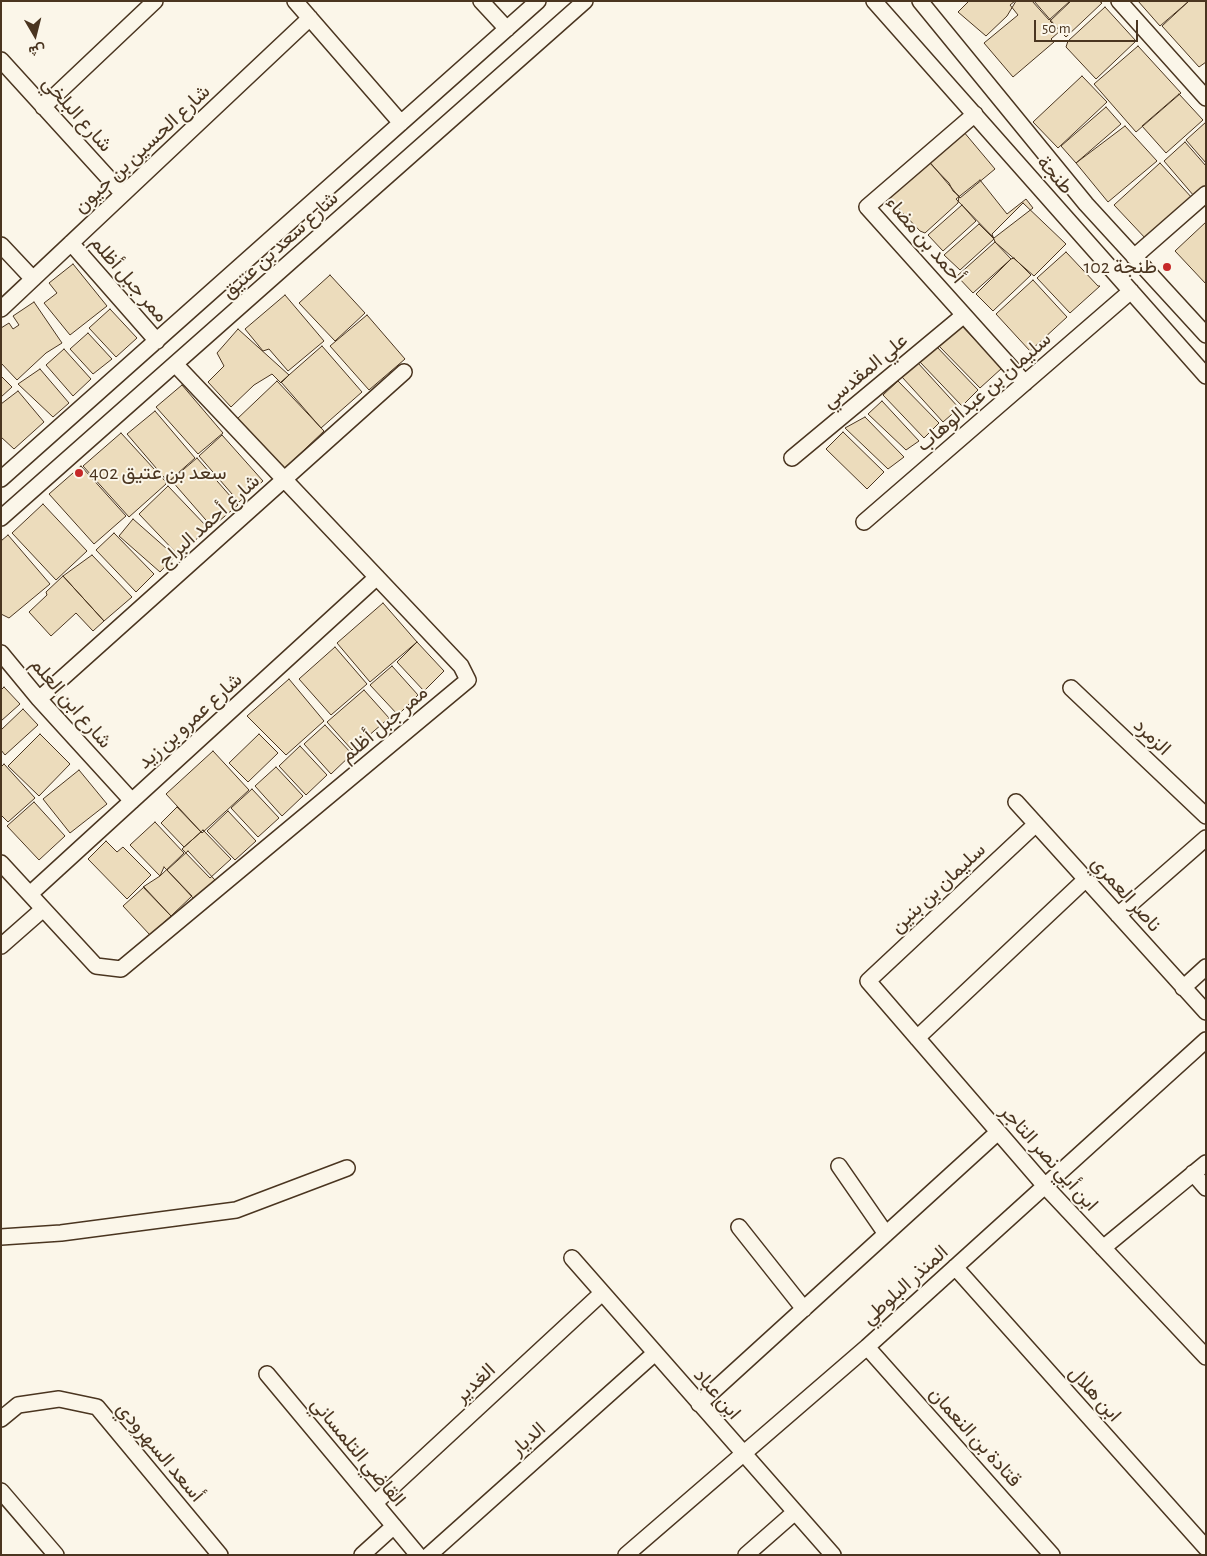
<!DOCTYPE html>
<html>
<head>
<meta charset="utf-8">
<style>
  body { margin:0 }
  #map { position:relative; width:1207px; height:1556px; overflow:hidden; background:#fbf6e9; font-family:"Alegreya Sans",Vazirmatn,sans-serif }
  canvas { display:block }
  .frame { position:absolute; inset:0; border:2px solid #4a3520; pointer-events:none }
  .north { position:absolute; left:10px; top:10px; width:50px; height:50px; -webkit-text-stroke:4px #fbf6e9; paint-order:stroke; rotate:172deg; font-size:14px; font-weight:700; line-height:20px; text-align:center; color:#4a3520 }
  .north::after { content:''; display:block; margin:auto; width:18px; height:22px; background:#4a3520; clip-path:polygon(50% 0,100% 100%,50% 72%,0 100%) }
  .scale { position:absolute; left:1034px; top:20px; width:104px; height:22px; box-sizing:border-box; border:2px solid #4a3520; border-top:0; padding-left:6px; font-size:15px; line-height:18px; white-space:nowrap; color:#4a3520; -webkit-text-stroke:4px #fbf6e9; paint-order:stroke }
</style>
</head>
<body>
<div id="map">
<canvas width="1207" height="1556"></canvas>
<div class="frame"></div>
<div class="north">ش</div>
<div class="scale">50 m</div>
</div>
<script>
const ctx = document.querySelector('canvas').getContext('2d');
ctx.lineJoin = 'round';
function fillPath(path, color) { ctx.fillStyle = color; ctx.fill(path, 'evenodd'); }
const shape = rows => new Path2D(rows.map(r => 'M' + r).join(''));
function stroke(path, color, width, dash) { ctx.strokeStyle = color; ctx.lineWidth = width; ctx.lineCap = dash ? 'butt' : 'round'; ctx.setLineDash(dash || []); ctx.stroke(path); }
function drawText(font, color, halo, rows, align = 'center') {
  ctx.font = font + ' "Alegreya Sans",Vazirmatn,sans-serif'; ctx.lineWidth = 4; ctx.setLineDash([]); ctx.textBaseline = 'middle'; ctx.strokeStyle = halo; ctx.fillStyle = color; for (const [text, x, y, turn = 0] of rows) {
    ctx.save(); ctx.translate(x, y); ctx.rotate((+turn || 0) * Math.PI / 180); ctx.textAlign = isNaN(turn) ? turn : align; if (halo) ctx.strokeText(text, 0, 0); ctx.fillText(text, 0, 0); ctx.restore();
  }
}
const building = shape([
  [969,1,1016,1,1007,16,986,36,958,12,969,1],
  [1015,1,1034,1,1060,31,1051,39,1054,42,1013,77,984,43,1018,15,1010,5,1015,1],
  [1032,1,1070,1,1049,20,1032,1],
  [1071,1,1099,1,1102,3,1066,37,1050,21,1071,1],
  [1138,1,1189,1,1160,26,1138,1],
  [1189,1,1206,1,1206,62,1199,67,1162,26,1189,1],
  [1105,7,1136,41,1096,79,1066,47,1068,41,1105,7],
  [1138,46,1181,93,1136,132,1094,84,1138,46],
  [1082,76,1107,102,1058,148,1033,122,1082,76],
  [1179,94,1203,120,1166,153,1142,126,1179,94],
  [1106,107,1121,124,1076,163,1061,146,1106,107],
  [1206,122,1206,163,1186,140,1206,122],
  [1125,126,1157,161,1108,202,1076,163,1125,126],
  [963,131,995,169,960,198,928,160,963,131],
  [1185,142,1206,166,1206,187,1194,196,1164,161,1185,142],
  [925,158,949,183,953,191,959,196,958,203,925,233,920,231,886,195,925,158],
  [1160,163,1193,199,1147,240,1114,205,1160,163],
  [980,180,1007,214,1026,199,1033,208,994,238,956,199,980,180],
  [1023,203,1066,244,1034,276,995,242,992,234,1023,203],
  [962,205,976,221,943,251,928,235,962,205],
  [1206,222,1206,284,1175,251,1206,222],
  [979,224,994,239,960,270,944,255,979,224],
  [995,242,1011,259,973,293,957,276,995,242],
  [1066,252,1098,286,1100,286,1070,313,1037,278,1066,252],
  [1014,258,1031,275,993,311,976,294,1011,259,1014,258],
  [73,264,107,306,70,335,44,303,57,293,49,283,73,264],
  [330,275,365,313,335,341,299,303,330,275],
  [1033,280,1067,317,1030,351,996,314,1033,280],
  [285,295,324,341,288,371,269,349,263,351,245,329,285,295],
  [34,302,62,343,46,353,17,380,1,363,1,328,9,323,13,329,19,325,13,316,34,302],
  [110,309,137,338,116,357,89,328,110,309],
  [367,315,405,359,369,390,330,346,367,315],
  [960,324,1002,368,980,388,938,345,960,324],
  [238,329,289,375,281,383,272,374,254,385,231,407,208,382,224,366,217,353,238,329],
  [88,333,112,359,93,374,70,349,88,333],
  [322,346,362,392,321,428,281,382,322,346],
  [936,346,978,390,962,406,920,362,936,346],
  [64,349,91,379,73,396,46,365,64,349],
  [918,363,959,408,943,422,902,377,918,363],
  [40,369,69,403,53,417,18,384,40,369],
  [1,376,12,387,1,397,1,376],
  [277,381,324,431,283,470,236,420,277,381],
  [898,381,939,423,924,438,883,395,898,381],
  [182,385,223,433,198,454,156,407,182,385],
  [18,391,44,422,14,449,1,437,1,404,18,391],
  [882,401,919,441,906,450,868,414,882,401],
  [155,411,195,458,168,482,127,434,155,411],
  [865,417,904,457,888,469,845,428,865,417],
  [843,432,884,472,867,489,826,449,843,432],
  [121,433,166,482,166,484,129,517,83,466,121,433],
  [222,435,263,481,239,502,199,456,222,435],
  [197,458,238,505,212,527,171,480,197,458],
  [81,466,126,516,94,544,49,494,81,466],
  [168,486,208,528,179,556,139,514,168,486],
  [43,504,87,551,56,580,12,533,43,504],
  [133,519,175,556,160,572,119,536,133,519],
  [114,533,154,574,136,592,96,550,114,533],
  [8,535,50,584,9,618,1,614,1,541,8,535],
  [92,555,132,597,104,621,63,576,92,555],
  [63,576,104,621,93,631,76,613,51,636,29,612,47,595,46,592,63,576],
  [383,603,417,642,370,682,337,643,383,603],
  [417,642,444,671,424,691,397,662,417,642],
  [335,647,367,684,331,715,299,679,335,647],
  [392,666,418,695,398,715,370,685,392,666],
  [289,679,324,721,286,755,247,716,289,679],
  [4,687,20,704,1,721,1,690,4,687],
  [364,690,389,718,352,750,327,722,364,690],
  [23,709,38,725,5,755,1,750,1,730,23,709],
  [325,725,352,754,331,774,304,744,325,725],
  [40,734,70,764,39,796,8,766,40,734],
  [259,734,278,753,248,782,229,763,259,734],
  [300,746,327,775,306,795,279,766,300,746],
  [213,751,249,790,202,833,166,794,213,751],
  [4,764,35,798,8,822,1,815,1,767,4,764],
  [276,767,303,796,282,816,255,786,276,767],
  [79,770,107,804,70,833,43,799,79,770],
  [252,789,279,818,258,837,231,808,252,789],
  [34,802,65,836,39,860,7,826,34,802],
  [177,807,201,832,184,847,161,823,177,807],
  [228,811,256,841,235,860,207,831,228,811],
  [155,822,184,853,160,876,130,845,155,822],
  [203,830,231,859,210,878,182,849,203,830],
  [106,841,117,852,123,847,151,875,127,899,88,859,106,841],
  [188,851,215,880,194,899,167,870,188,851],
  [164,867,192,896,171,916,143,887,160,876,164,867],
  [144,887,171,916,150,935,123,906,144,887]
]);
fillPath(building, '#ecdcbc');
stroke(building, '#4a3520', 1);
const minor = shape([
  [295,1,401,123],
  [481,1,507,29],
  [874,1,1206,376],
  [920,1,1086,204,1206,335],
  [1119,1,1206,98],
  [1,60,123,194],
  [43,107,155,1],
  [975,114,867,207,1025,383],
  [71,243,157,341],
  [1,245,33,279],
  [1134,257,1206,194],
  [1,309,310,18],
  [792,458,964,315],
  [1,479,538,1],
  [1,518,585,1],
  [864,522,1131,291],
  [1,653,39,699,132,801],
  [1071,688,1206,816],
  [39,699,404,372],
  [1016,802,1206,1012],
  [1036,824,868,981,1045,1186,1206,1357],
  [1,863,96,966,121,969,468,680,461,666,175,364],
  [30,894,377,577],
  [1118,915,1206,838],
  [1,946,42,910],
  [1183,988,1206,967],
  [917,1038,1086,879],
  [839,1166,886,1234],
  [1193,1173,1206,1188],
  [739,1227,804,1309],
  [1,1237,61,1233,236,1210,347,1168],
  [1103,1248,1206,1163],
  [572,1258,833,1555],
  [955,1267,1206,1548],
  [867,1347,1052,1555],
  [267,1374,418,1555],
  [699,1404,998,1132],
  [1,1419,18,1405,59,1399,97,1407,220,1555],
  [1,1491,56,1555],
  [375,1503,602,1293],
  [362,1555,394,1526],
  [429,1555,655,1353],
  [626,1555,867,1347,1206,1040],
  [746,1555,795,1512]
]);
stroke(minor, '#4a3520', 18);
stroke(minor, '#fbf6e9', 15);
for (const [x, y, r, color] of [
  [1167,267,5,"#c62828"],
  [79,473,5,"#c62828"]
]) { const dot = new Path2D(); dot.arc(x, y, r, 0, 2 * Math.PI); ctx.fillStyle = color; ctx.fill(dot); stroke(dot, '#fbf6e9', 2); }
drawText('20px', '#4a3520', '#fbf6e9', [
  ["شارع البلخي",77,114,48],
  ["شارع الحسين بن حيون",142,149,-43],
  ["طنجة",1055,175,49],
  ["أحمد بن مضاء",925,240,49],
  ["شارع سعد بن عتيق",280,245,-42],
  ["ممر جبل أظلم",129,279,49],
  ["علي المقدسي",865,371,-40],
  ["سليمان بن عبدالوهاب",984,392,-41],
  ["شارع أحمد البراج",209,521,-42],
  ["شارع ابن العلم",71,703,49],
  ["شارع عمرو بن زيد",190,721,-42],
  ["ممر جبل أظلم",384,724,-40],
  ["الزمرد",1152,737,44],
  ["سليمان بن بنين",938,888,-43],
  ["ناصر العمري",1126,894,48],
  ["ابن أبي نصر التاجر",1049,1158,48],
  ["المنذر البلوطي",905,1285,-42],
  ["الغدير",475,1383,-43],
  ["ابن عباد",717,1394,49],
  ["ابن هلال",1095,1394,48],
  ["قتادة بن النعمان",975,1437,48],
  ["الديار",528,1439,-42],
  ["أسعد السهرودي",160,1452,50],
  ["القاضي التلمساني",358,1452,50]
]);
drawText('20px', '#4a3520', '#fbf6e9', [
  ["طنجة 102",1157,267],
  ["سعد بن عتيق 402",89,473,"left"]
], 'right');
</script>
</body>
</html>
